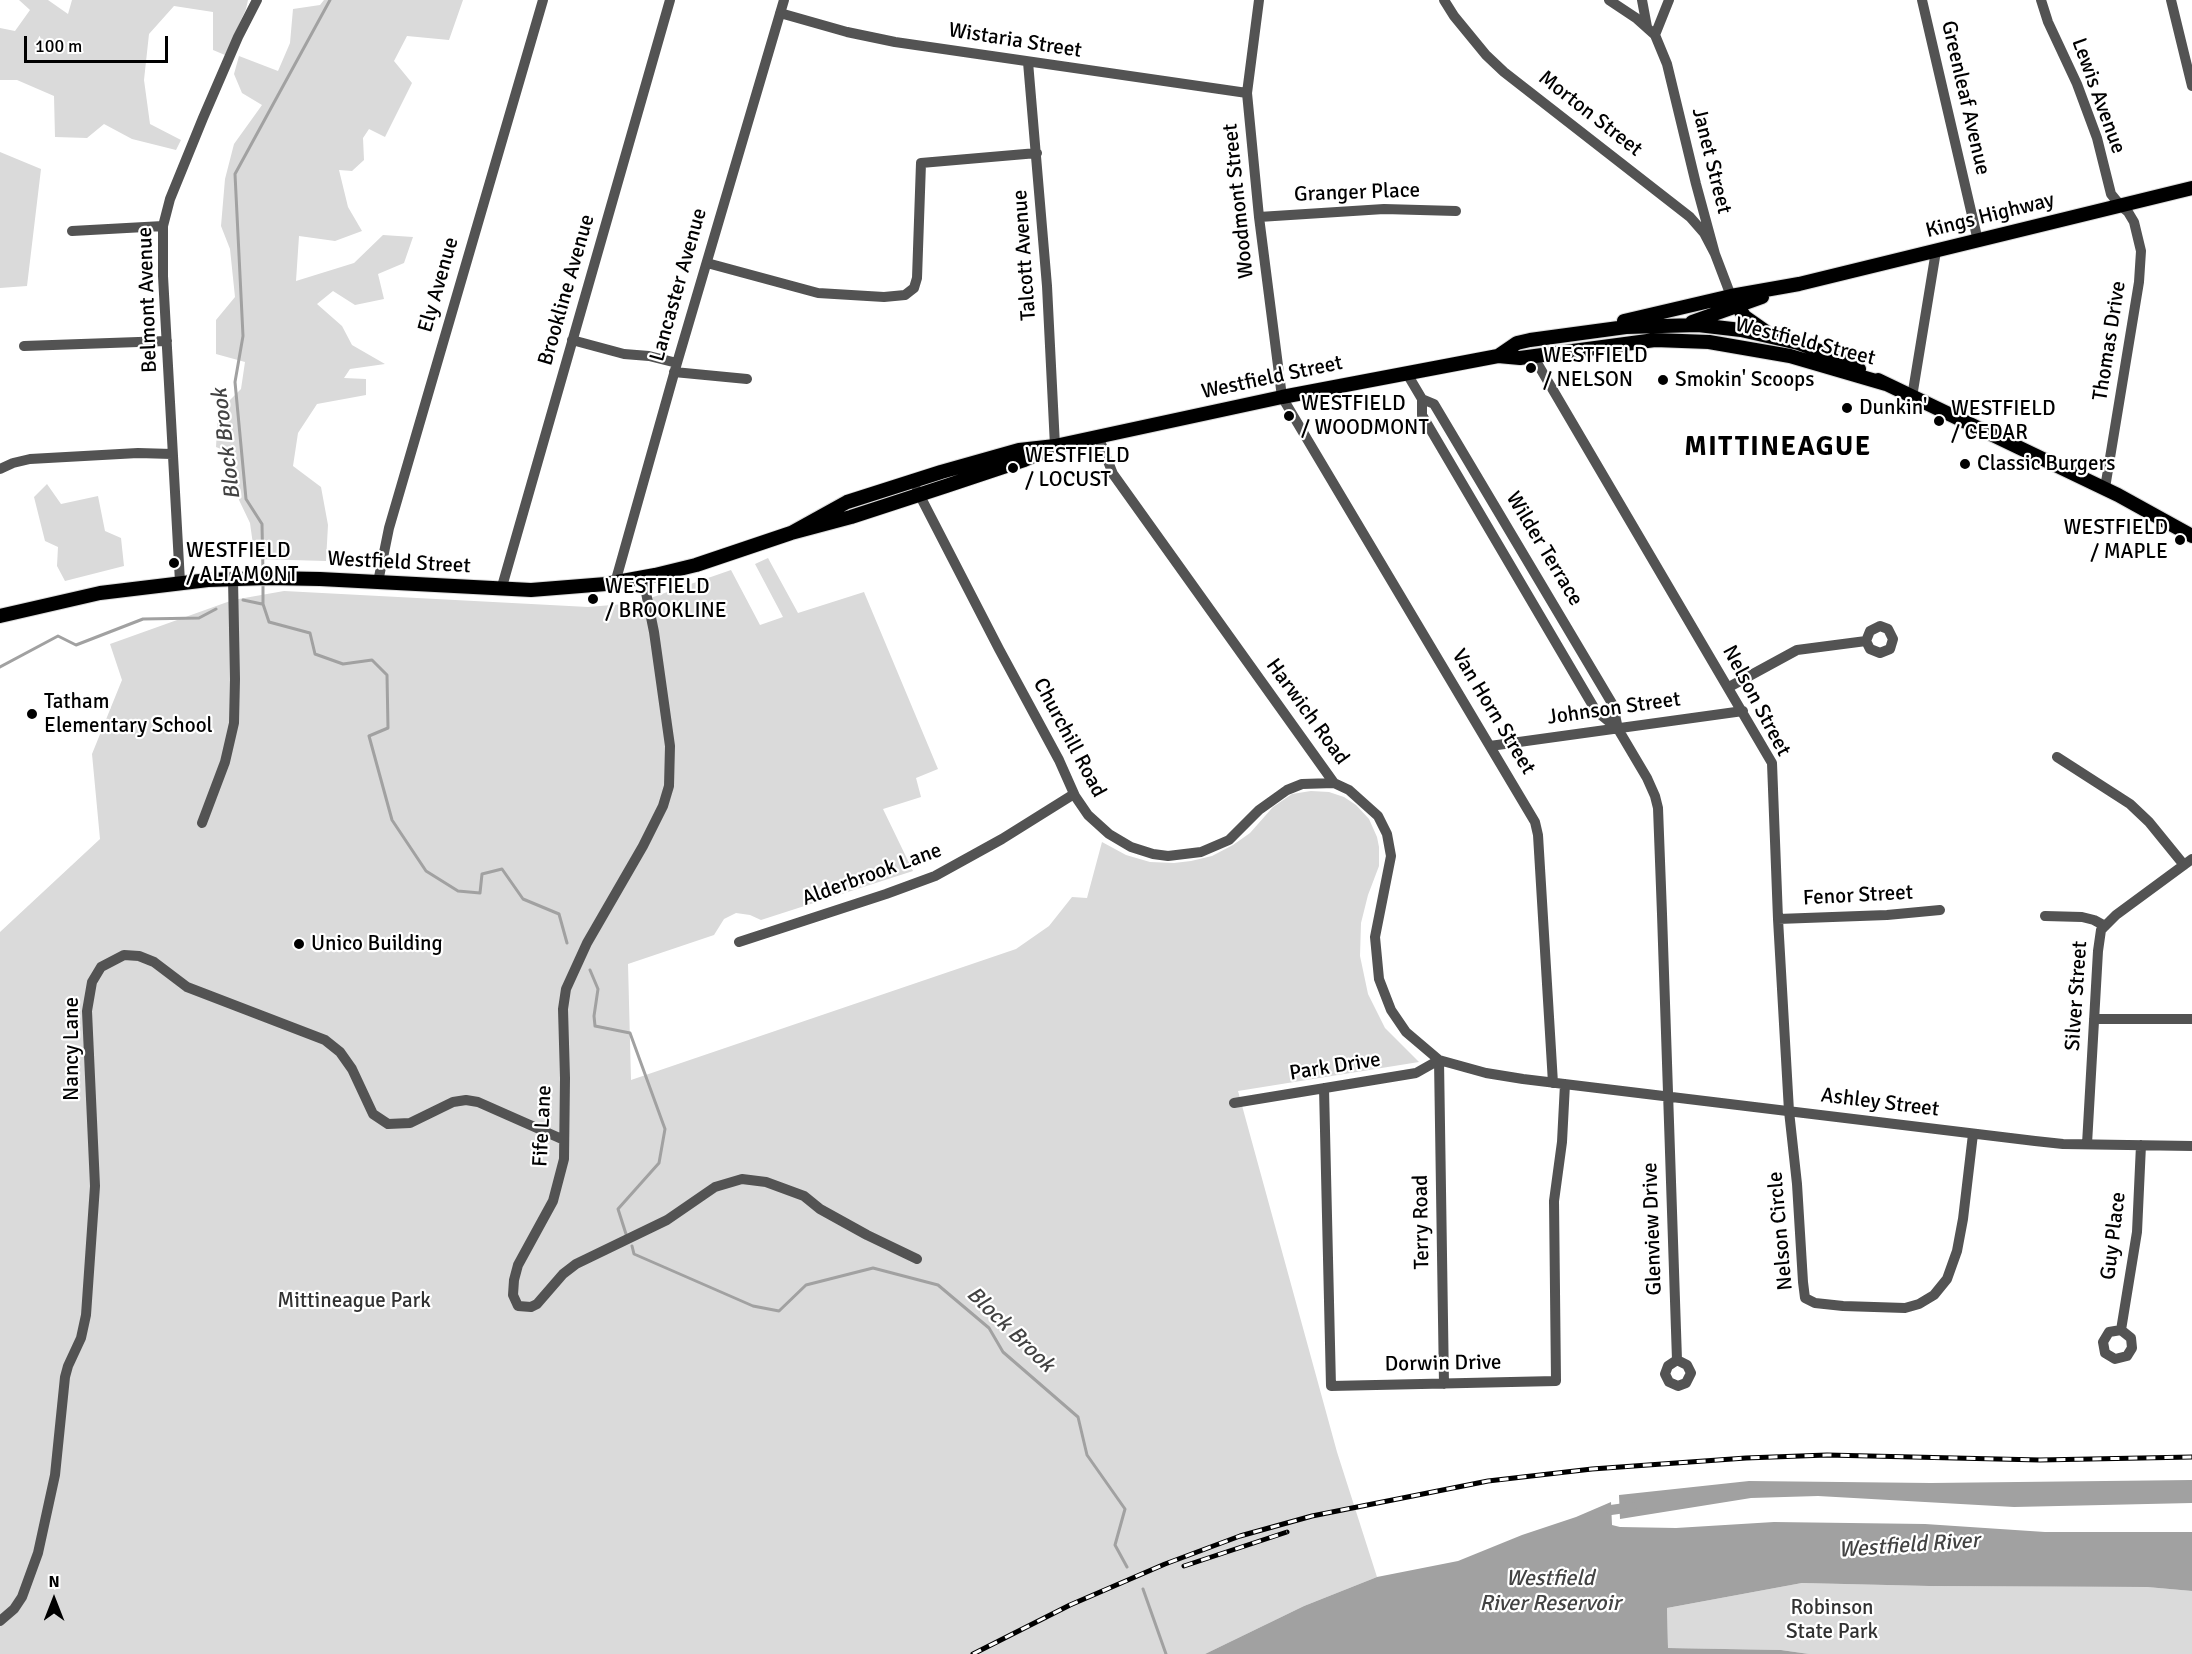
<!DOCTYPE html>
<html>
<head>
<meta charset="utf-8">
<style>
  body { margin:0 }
  #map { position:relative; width:2192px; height:1654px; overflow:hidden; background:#fff; font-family:Signika,sans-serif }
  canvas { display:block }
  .north { position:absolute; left:24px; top:1570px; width:60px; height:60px; -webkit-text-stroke:4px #fff; paint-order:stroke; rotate:0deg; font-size:16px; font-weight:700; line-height:24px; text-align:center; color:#000 }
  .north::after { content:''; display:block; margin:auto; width:21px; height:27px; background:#000; clip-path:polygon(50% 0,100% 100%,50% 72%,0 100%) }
  .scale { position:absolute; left:24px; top:36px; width:144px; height:27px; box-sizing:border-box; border:3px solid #000; border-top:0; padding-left:8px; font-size:18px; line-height:21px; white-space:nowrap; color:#000; -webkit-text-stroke:4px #fff; paint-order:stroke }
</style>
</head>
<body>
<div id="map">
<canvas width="2192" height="1654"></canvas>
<div class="north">N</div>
<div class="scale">100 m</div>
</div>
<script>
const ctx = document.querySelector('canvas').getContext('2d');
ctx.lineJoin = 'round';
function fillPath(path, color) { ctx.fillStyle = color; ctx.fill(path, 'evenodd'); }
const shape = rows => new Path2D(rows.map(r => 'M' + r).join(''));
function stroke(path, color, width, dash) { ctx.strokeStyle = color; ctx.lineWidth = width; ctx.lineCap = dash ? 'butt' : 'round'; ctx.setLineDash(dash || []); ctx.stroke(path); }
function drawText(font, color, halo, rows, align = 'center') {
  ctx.font = font + ' Signika,sans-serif'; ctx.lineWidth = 4.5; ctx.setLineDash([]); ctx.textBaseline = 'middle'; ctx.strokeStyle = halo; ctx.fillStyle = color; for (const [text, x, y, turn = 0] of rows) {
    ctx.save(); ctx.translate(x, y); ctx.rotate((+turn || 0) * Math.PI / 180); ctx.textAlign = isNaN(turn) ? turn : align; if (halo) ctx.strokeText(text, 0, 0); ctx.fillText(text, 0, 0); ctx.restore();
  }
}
fillPath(shape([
  [19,0,48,0,68,14,72,0,248,0,246,9,225,55,213,50,213,12,174,6,149,34,144,80,150,124,181,140,176,150,132,139,104,124,87,138,55,137,54,96,17,80,0,80,0,28,15,31,30,10],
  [324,0,463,0,449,40,407,36,394,61,412,83,385,137,369,129,363,138,364,160,352,171,339,170,348,207,362,231,335,241,299,236,296,281,354,263,383,235,413,237,404,263,378,274,384,299,355,305,333,291,317,304,342,326,352,345,385,364,350,369,344,378,366,379,366,395,317,404,298,433,293,466,321,487,328,525,326,561,255,559,250,523,239,500,233,454,216,447,218,412,241,389,245,362,216,354,216,320,235,297,230,249,221,226,225,179,234,144,262,105,242,93,234,74,239,56,278,71,290,43,293,9,320,5],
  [0,152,41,169,27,286,0,288],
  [47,484,61,504,98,496,105,531,121,538,124,566,65,581,57,566,58,547,45,541,34,497],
  [768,558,798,613,864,592,938,769,916,778,921,797,883,809,913,871,761,920,750,915,736,913,724,919,714,935,628,964,631,1080,1016,949,1049,926,1072,897,1087,898,1102,842,1126,855,1150,862,1174,863,1191,861,1212,856,1233,845,1250,833,1273,807,1292,794,1311,791,1329,792,1344,797,1356,805,1369,819,1377,837,1379,847,1379,866,1368,895,1361,923,1360,956,1368,994,1385,1028,1419,1062,1238,1091,1337,1452,1377,1577,1304,1606,1205,1654,0,1654,0,932,100,839,92,754,122,680,110,644,233,600,284,591,588,607,636,603,731,570,760,625,783,617,755,564],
  [1802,1583,1929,1586,2147,1587,2192,1591,2192,1654,1809,1654,1781,1650,1668,1648,1667,1608]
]), '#dadada');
fillPath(shape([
  [2192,1480,2192,1503,2014,1507,1818,1496,1751,1498,1620,1519,1619,1495,1749,1481,1931,1483],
  [1611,1502,1612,1525,1620,1527,1676,1528,1774,1522,1925,1524,2045,1532,2192,1532,2192,1591,2147,1587,1929,1586,1802,1583,1667,1608,1668,1648,1781,1650,1809,1654,1205,1654,1304,1606,1377,1577,1458,1561,1522,1535,1576,1517]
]), '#a1a1a1');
stroke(shape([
  [263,574,262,524,246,499,235,382,243,336,235,174,330,0],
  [263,583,263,604,269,622,310,633,315,654,343,664,372,660,387,675,388,728,369,736,392,820,426,871,458,891,480,893,482,874,502,869,523,899,559,914,567,943],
  [243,600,262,604],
  [0,667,58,636,76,645,143,619,199,618,216,609],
  [590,970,598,989,594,1016,595,1026,630,1033,665,1129,659,1163,618,1209,626,1234],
  [632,1246,634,1254,753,1306,779,1311,806,1285,873,1268,938,1285,989,1328,1003,1352,1078,1417,1087,1455,1125,1509,1115,1545,1127,1567],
  [1143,1589,1166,1654]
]), '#a1a1a1', 3);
stroke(shape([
  [1611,1510,1632,1507]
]), '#a1a1a1', 10);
const major = shape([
  [1732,299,1745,317,1765,331],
  [1624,321,1731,296,1799,284,2192,188],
  [1692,322,1762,297],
  [1498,356,1517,343,1530,340,1626,327,1698,325,1741,330,1798,343,1828,354,1859,369],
  [1878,380,2118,495,2192,536],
  [791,533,847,502,941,472,1019,450,1055,446,1282,397,1498,356,1520,358,1655,340,1709,342,1790,356,1886,384],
  [0,616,100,593,208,580,267,578,320,579,531,590,606,584,655,575,696,565,791,533,851,517,946,486,1024,460,1042,452]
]);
stroke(major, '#dbdbdb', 16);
stroke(shape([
  [1259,0,1247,93,1259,217,1282,397,1535,822,1538,835,1553,1083],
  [1444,0,1454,16,1486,55,1504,72,1690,217,1704,233,1715,254],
  [1609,0,1636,18,1655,35],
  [1642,0,1647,27],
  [1669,0,1655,35,1667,64,1696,184,1715,254,1731,296],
  [1922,0,1978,241],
  [2041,0,2048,22,2077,84,2097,138,2111,194,2120,205,2128,212,2134,222,2141,251,2139,282,2105,488],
  [2171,0,2192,86],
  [780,13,847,32,895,42,1247,93],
  [1028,62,1047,286,1055,446],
  [1259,217,1384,209,1456,211],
  [72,231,163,226],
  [707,263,818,293,884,297,905,295,914,288,917,278,921,163,1037,153],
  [572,340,624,354,649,356,677,363],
  [24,346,167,341],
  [1533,356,1772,763,1778,919,1789,1111,1797,1184,1803,1282,1805,1298,1815,1303,1843,1306,1905,1308,1919,1304,1934,1295,1947,1279,1957,1251,1963,1219,1973,1134],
  [674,372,747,379],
  [1406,372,1422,399,1422,415,1596,711,1618,729,1647,778,1655,796,1658,808,1662,914,1677,1360,1687,1365,1691,1373,1686,1383,1678,1386,1669,1382,1665,1374,1668,1366,1677,1360],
  [1912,397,1936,251],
  [1422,399,1434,404,1613,705,1618,729],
  [1098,436,1113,474,1334,783,1349,790,1378,816,1387,834,1391,856,1375,937,1379,979,1391,1010,1406,1032,1439,1060,1486,1073,1523,1079,2035,1141,2063,1144,2192,1146],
  [0,469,13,463,30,459,138,453,172,454],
  [917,490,999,649,1059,760,1075,796,1088,815,1109,834,1131,847,1153,854,1168,856,1201,852,1229,840,1259,810,1287,790,1302,784,1334,783],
  [643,578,654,632,670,746,669,786,663,806,643,846,587,943,566,989,563,1009,565,1078,564,1159,553,1201,518,1265,514,1280,513,1295,518,1306,531,1307,537,1304,563,1274,576,1264,667,1220,715,1187,742,1179,766,1182,804,1196,820,1209,867,1235,917,1259],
  [180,582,163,276,163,226,170,199,203,118,238,37,257,0],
  [378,582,389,528,543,0],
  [615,583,677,363,784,0],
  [501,590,670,0],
  [1729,687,1797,650,1866,641,1870,631,1880,626,1888,629,1893,639,1890,649,1880,653,1870,649,1866,641],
  [1490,746,1743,711],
  [2057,757,2130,804,2149,822,2184,865],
  [202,823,225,762,234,723,235,679,233,579],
  [2045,916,2082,917,2094,920,2105,926],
  [1778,919,1887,915,1940,910],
  [739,942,886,894,935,876,1002,839,1074,794],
  [2094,1019,2192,1019],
  [1439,1060,1444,1384],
  [1324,1088,1331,1386,1556,1381,1554,1201,1562,1142,1565,1084],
  [1234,1103,1416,1073,1439,1060],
  [2087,1144,2098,951,2101,930,2116,915,2192,859],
  [2121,1330,2131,1338,2132,1348,2127,1356,2115,1359,2105,1353,2103,1342,2109,1332,2121,1330,2137,1232,2141,1145],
  [0,1621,14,1609,22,1597,38,1553,55,1475,65,1377,68,1366,81,1338,86,1315,95,1186,87,1011,92,982,101,967,124,955,139,956,154,962,187,987,325,1040,340,1052,352,1069,373,1114,388,1124,410,1123,453,1102,466,1100,478,1102,564,1140]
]), '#535353', 10);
stroke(major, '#000', 14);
const rail = shape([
  [1184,1566,1287,1532],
  [973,1654,1070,1605,1165,1564,1240,1536,1312,1516,1488,1481,1592,1469,1746,1458,1827,1455,2040,1460,2192,1457]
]);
stroke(rail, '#000', 5);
stroke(rail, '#fff', 3, [9]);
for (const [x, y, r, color] of [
  [1531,368,6,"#000"],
  [1663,380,6,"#000"],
  [1847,408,6,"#000"],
  [1289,416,6,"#000"],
  [1939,421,6,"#000"],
  [1965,464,6,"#000"],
  [1013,468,6,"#000"],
  [2180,540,6,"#000"],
  [174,563,6,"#000"],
  [593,599,6,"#000"],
  [32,714,6,"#000"],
  [299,944,6,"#000"]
]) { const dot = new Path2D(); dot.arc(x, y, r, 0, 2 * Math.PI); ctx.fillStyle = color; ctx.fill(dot); stroke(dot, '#fff', 2); }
drawText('21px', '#000', '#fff', [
  ["Wistaria Street",1015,41,9],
  ["Lewis Avenue",2098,96,70],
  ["Greenleaf Avenue",1965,98,77],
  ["Morton Street",1590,114,38],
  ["Janet Street",1711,161,76],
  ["Granger Place",1357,193,-2],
  ["Woodmont Street",1239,201,-96],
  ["Kings Highway",1990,216,-14],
  ["Talcott Avenue",1025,255,-94],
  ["Ely Avenue",439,285,-74],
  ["Lancaster Avenue",679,285,-74],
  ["Brookline Avenue",567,290,-74],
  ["Belmont Avenue",148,300,-92],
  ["Thomas Drive",2110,341,-81],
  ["Westfield Street",1805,342,14],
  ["Westfield Street",1272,378,-12],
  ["Wilder Terrace",1544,549,59],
  ["Westfield Street",399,563,3],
  ["Nelson Street",1756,701,62],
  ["Johnson Street",1614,709,-8],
  ["Harwich Road",1307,712,54],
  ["Van Horn Street",1493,712,59],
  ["Churchill Road",1069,738,62],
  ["Alderbrook Lane",872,875,-20],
  ["Fenor Street",1858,896,-3],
  ["Silver Street",2077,996,-86],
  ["Nancy Lane",72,1049,-90],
  ["Park Drive",1335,1067,-9],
  ["Ashley Street",1880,1103,7],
  ["Fife Lane",543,1126,-87],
  ["Terry Road",1422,1222,-91],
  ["Glenview Drive",1653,1229,-92],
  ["Nelson Circle",1781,1231,-95],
  ["Guy Place",2114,1236,-83],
  ["Dorwin Drive",1443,1364,-1]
]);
drawText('21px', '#000', '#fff', [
  ["WESTFIELD",1543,356],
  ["/ NELSON",1543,380],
  ["Smokin' Scoops",1675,380],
  ["WESTFIELD",1301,404],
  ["/ WOODMONT",1301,428],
  ["Dunkin'",1859,408],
  ["WESTFIELD",1951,409],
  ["/ CEDAR",1951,433],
  ["WESTFIELD",1025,456],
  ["/ LOCUST",1025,480],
  ["Classic Burgers",1977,464],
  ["WESTFIELD",2168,528,"right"],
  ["/ MAPLE",2168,552,"right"],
  ["WESTFIELD",186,551],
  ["/ ALTAMONT",186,575],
  ["WESTFIELD",605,587],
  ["/ BROOKLINE",605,611],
  ["Tatham",44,702],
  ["Elementary School",44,726],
  ["Unico Building",311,944]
], 'left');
drawText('21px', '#313131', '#fff', [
  ["Mittineague Park",354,1301],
  ["Robinson",1832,1608],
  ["State Park",1832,1632]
]);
drawText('italic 22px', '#424242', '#fff', [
  ["Block Brook",227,444,-97],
  ["Block Brook",1010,1330,44],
  ["Westfield River",1909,1546,-4],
  ["Westfield",1550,1579],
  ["River Reservoir",1550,1604]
]);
ctx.letterSpacing = '1.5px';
drawText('bold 27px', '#000', '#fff', [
  ["MITTINEAGUE",1778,448]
]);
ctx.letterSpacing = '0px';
</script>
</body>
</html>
